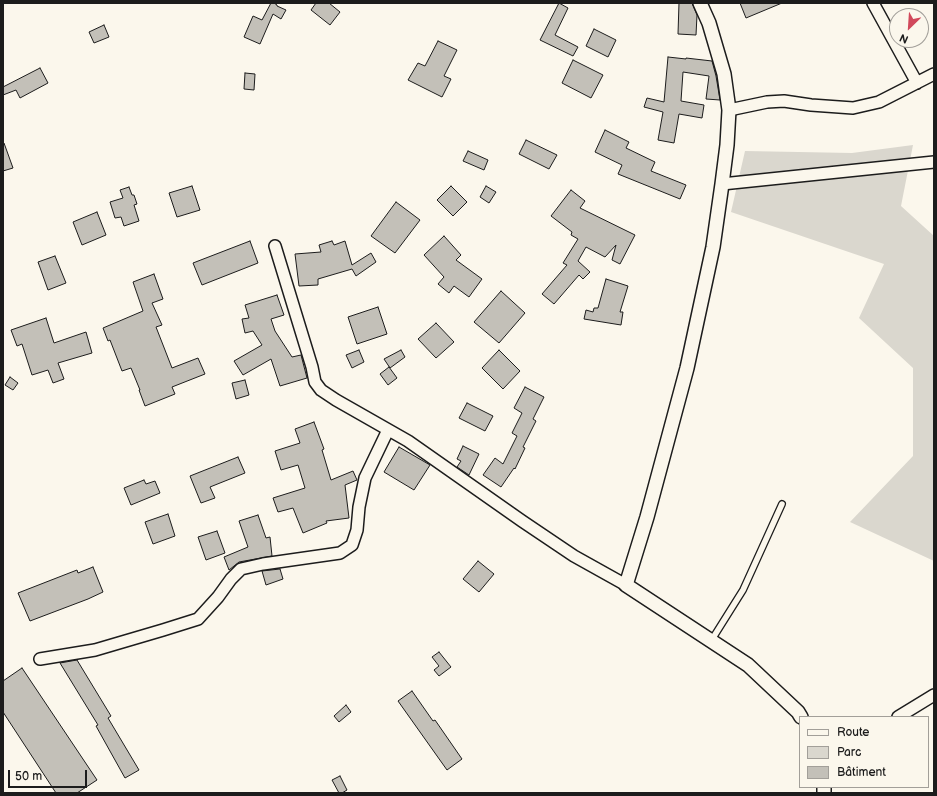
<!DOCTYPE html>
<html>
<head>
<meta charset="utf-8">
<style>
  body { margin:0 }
  #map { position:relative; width:937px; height:796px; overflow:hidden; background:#fbf7ec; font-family:"Balsamiq Sans",sans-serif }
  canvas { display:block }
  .frame { position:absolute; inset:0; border:4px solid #1c1c1c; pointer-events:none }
  .legend { position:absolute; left:799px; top:716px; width:130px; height:72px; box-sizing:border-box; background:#fbf7ec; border:1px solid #a29f99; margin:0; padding:5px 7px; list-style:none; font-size:12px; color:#1c1c1c }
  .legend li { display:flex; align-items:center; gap:8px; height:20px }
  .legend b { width:20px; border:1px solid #a29f99 }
  .north { position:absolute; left:889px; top:8px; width:40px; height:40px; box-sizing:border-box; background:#fbf7ec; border:1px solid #a29f99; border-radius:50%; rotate:205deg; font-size:11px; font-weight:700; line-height:16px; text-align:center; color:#1c1c1c }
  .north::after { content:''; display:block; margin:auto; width:14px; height:18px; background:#d1495b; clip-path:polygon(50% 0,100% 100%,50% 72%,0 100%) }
  .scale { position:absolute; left:8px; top:770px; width:79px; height:18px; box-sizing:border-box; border:2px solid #1c1c1c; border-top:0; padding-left:5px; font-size:12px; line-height:14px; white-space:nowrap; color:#1c1c1c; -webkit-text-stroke:3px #fbf7ec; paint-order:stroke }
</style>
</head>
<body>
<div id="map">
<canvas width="937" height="796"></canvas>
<div class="frame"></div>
<ul class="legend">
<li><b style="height:5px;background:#fbf7ec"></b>Route</li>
<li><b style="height:11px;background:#dad7ce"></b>Parc</li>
<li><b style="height:11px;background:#c3c0b8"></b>Bâtiment</li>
</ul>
<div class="north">N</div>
<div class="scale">50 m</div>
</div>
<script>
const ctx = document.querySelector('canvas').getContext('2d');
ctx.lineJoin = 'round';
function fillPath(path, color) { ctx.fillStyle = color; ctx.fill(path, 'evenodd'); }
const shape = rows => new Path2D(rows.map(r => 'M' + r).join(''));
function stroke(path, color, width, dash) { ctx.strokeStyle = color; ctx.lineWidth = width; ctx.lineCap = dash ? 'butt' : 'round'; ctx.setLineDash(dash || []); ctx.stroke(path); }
fillPath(shape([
  [913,145,901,206,934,236,934,561,850,522,913,456,913,368,859,318,884,264,731,212,745,151,852,153]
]), '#dad7ce');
const building = shape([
  [271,3,274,3,277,5,277,6,286,10,281,19,273,14,260,44,244,37,253,16,262,20,271,3],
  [316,3,329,3,340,12,330,25,311,10,316,3],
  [559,3,568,8,555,35,578,47,573,56,540,40,559,3],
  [679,3,692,3,697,15,696,35,678,34,679,3],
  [740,3,782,3,746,18,740,3],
  [104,25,109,37,94,43,89,32,104,25],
  [594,29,616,40,608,57,586,46,594,29],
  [438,41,457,50,444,76,451,79,442,97,408,80,418,63,425,66,438,41],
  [668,57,686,59,686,58,712,61,716,76,720,100,706,99,709,76,683,72,681,101,704,105,702,118,679,114,674,143,658,140,663,112,644,107,647,98,664,102,668,57],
  [573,60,603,75,591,98,562,83,573,60],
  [40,68,48,83,20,98,16,90,3,95,3,87,40,68],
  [245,73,255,74,254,90,244,89,245,73],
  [605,130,629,142,626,148,655,162,651,171,686,185,680,199,618,174,622,165,595,152,605,130],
  [526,140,557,155,549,169,519,154,526,140],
  [3,143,4,143,13,168,3,171,3,143],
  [468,151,488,160,484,170,463,161,468,151],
  [192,186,200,210,177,217,169,193,192,186],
  [451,186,467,202,453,216,437,200,451,186],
  [486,186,496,192,489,203,480,197,486,186],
  [129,187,132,195,134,195,137,204,134,205,139,221,124,226,121,217,115,218,110,202,123,198,120,190,129,187],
  [571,190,585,201,580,208,635,235,620,264,612,260,616,245,605,257,586,247,578,261,590,272,583,279,579,275,554,304,542,294,567,265,563,263,578,239,571,235,572,232,551,216,571,190],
  [396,202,420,220,395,253,371,236,396,202],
  [97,212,106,235,82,245,73,222,97,212],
  [444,236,461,255,456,260,482,279,469,297,454,286,449,293,438,284,444,277,424,255,444,236],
  [250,241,258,263,202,285,193,263,250,241],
  [332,241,334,245,345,241,352,265,371,253,376,262,356,276,352,269,318,279,318,285,299,286,295,254,321,252,319,245,332,241],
  [55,256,66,283,48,290,38,262,55,256],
  [154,274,163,299,152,303,162,325,156,327,172,368,198,358,205,374,172,387,175,394,145,406,139,390,140,390,131,368,122,371,110,340,108,341,103,328,143,311,133,282,154,274],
  [606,279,628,286,620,312,623,312,621,325,584,319,586,310,593,312,594,308,598,308,606,279],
  [501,291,525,313,499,343,474,322,501,291],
  [277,295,284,315,271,319,275,331,292,357,301,355,307,378,280,386,271,359,243,375,234,361,262,345,253,331,245,333,242,319,249,318,245,305,277,295],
  [378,307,387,334,357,344,348,317,378,307],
  [46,318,54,343,86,332,92,353,58,363,64,379,53,383,48,370,32,375,22,344,17,346,11,330,46,318],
  [436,323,454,342,436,358,418,339,436,323],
  [359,350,364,362,352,368,346,355,359,350],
  [401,350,405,357,390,368,384,359,401,350],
  [499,350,520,371,503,389,482,368,499,350],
  [389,367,397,378,388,385,380,374,389,367],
  [10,377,18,383,13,390,5,385,10,377],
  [245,380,249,395,236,399,232,383,245,380],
  [525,387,544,397,533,419,536,421,523,447,525,448,515,469,514,468,501,487,483,475,495,458,503,464,517,436,512,433,522,413,514,408,525,387],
  [467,403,493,416,485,431,459,418,467,403],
  [314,422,324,449,322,450,331,480,353,471,357,480,345,485,349,518,326,521,327,523,303,533,293,508,278,512,273,498,305,488,298,465,281,470,275,451,300,443,295,429,314,422],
  [463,446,479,454,469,475,457,467,461,461,457,459,463,446],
  [399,447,430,465,414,490,384,472,399,447],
  [238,457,245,473,210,487,215,498,201,503,190,476,238,457],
  [144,480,146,484,155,481,160,493,131,505,124,488,144,480],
  [168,514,175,536,153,544,145,522,168,514],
  [258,515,266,538,270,537,272,556,239,562,229,570,224,557,248,547,239,521,258,515],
  [217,531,225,553,206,560,198,537,217,531],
  [478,561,494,574,479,592,463,579,478,561],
  [93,567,103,592,88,599,30,621,18,593,77,570,78,573,93,567],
  [280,569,283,579,266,585,262,571,280,569],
  [439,652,451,667,439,676,434,670,439,666,432,657,439,652],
  [77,660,111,716,108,718,139,770,125,778,96,726,98,725,60,663,77,660],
  [22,668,97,780,77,793,56,793,3,712,3,681,22,668],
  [412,691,433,721,435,720,462,759,447,770,398,701,412,691],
  [346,705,351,712,339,722,334,716,346,705],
  [340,776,347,790,342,793,339,793,332,780,340,776]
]);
fillPath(building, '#c3c0b8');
stroke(building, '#1c1c1c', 1);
const service = shape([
  [711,641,743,590,782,504]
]);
const minor = shape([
  [873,3,917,83],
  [729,110,767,102,784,101,811,105,853,108,879,102,934,74],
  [722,184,934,162],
  [275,246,312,367,315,382,321,390,336,400,408,441,522,521,574,556,626,585],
  [40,659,95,650,163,630,198,619,218,597,231,579,241,569,263,564,340,553,352,545,357,530,359,507,365,478,388,430],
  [898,717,934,695]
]);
const tertiary = shape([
  [700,3,709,23,724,74,729,110,727,145,722,184,713,247,687,368,647,517,626,585,748,665,798,712,801,717],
  [824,787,824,793]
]);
stroke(service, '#1c1c1c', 8);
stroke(minor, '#1c1c1c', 14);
stroke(tertiary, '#1c1c1c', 16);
stroke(service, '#fbf7ec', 5.5);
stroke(minor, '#fbf7ec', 11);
stroke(tertiary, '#fbf7ec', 13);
</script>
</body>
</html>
